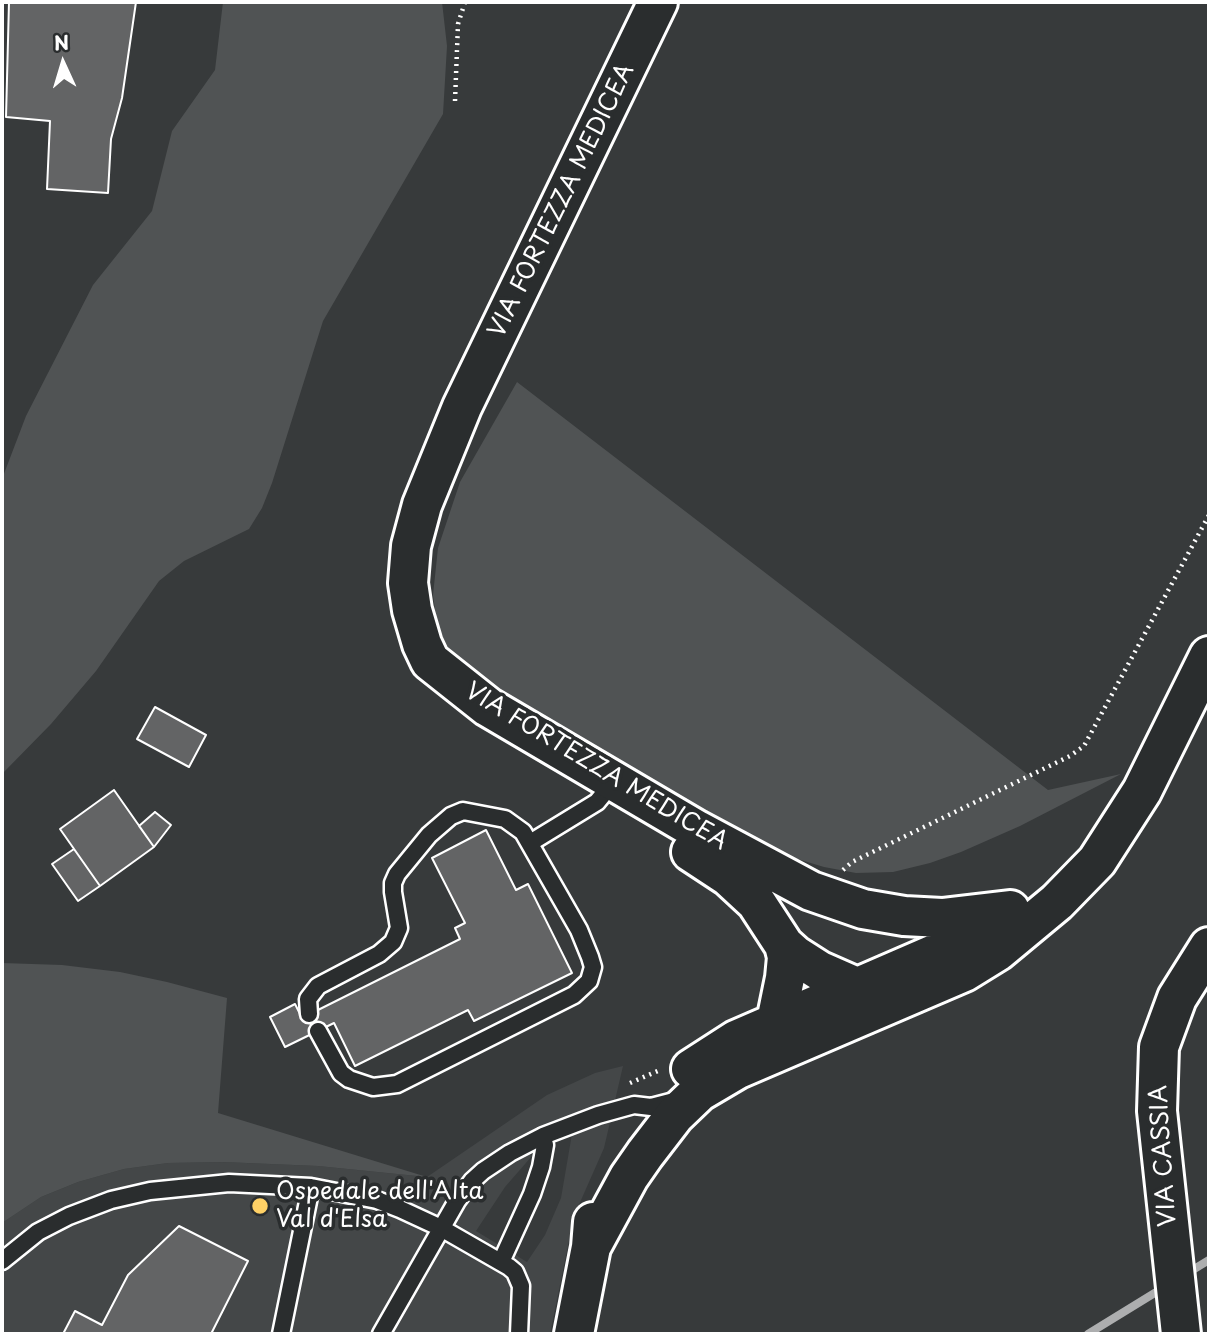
<!DOCTYPE html>
<html>
<head>
<meta charset="utf-8">
<style>
  body { margin:0 }
  #map { position:relative; width:1211px; height:1336px; overflow:hidden; background:#373a3b; font-family:"Playpen Sans",sans-serif }
  canvas { display:block }
  .frame { position:absolute; inset:0; border:4px solid #fff; pointer-events:none }
  .north { position:absolute; left:28px; top:28px; width:70px; height:70px; -webkit-text-stroke:5px #2a2d2e; paint-order:stroke; rotate:356deg; font-size:19px; font-weight:700; line-height:28px; text-align:center; color:#fff }
  .north::after { content:''; display:block; margin:auto; width:24px; height:32px; background:#fff; clip-path:polygon(50% 0,100% 100%,50% 72%,0 100%) }
</style>
</head>
<body>
<div id="map">
<canvas width="1211" height="1336"></canvas>
<div class="frame"></div>
<div class="north">N</div>
</div>
<script>
const ctx = document.querySelector('canvas').getContext('2d');
ctx.lineJoin = 'round';
function fillPath(path, color) { ctx.fillStyle = color; ctx.fill(path, 'evenodd'); }
const shape = rows => new Path2D(rows.map(r => 'M' + r).join(''));
function stroke(path, color, width, dash) { ctx.strokeStyle = color; ctx.lineWidth = width; ctx.lineCap = dash ? 'butt' : 'round'; ctx.setLineDash(dash || []); ctx.stroke(path); }
function drawText(font, color, halo, rows, align = 'center') {
  ctx.font = font + ' "Playpen Sans",sans-serif'; ctx.lineWidth = 7; ctx.setLineDash([]); ctx.textBaseline = 'middle'; ctx.strokeStyle = halo; ctx.fillStyle = color; for (const [text, x, y, turn = 0] of rows) {
    ctx.save(); ctx.translate(x, y); ctx.rotate((+turn || 0) * Math.PI / 180); ctx.textAlign = isNaN(turn) ? turn : align; if (halo) ctx.strokeText(text, 0, 0); ctx.fillText(text, 0, 0); ctx.restore();
  }
}
fillPath(shape([
  [623,1066,604,1148,574,1216,550,1334,2,1334,2,1223,41,1197,78,1182,124,1169,168,1163,223,1162,318,1166,427,1177,547,1095,595,1073],
  [573,1128,561,1198,545,1235,527,1262,476,1231,505,1187,532,1156,527,1150]
]), '#444748');
fillPath(shape([
  [223,2,442,2,447,46,443,114,323,321,272,483,262,508,249,529,184,561,159,581,96,671,51,724,2,774,2,479,26,416,93,285,152,211,172,131,215,70],
  [517,382,1048,790,1121,774,1020,826,961,852,930,863,893,872,856,873,824,867,771,851,521,714,450,652,437,624,433,595,438,548,460,482],
  [2,963,62,965,120,972,167,982,227,998,218,1113,427,1177,318,1166,223,1162,168,1163,124,1169,78,1182,41,1197,2,1223]
]), '#505354');
stroke(shape([
  [1186,1274,1209,1260],
  [1088,1334,1166,1286]
]), '#adaeaf', 8);
const building = shape([
  [9,2,136,2,122,98,111,139,108,193,47,189,50,121,6,117,9,2],
  [155,707,206,735,189,767,137,739,155,707],
  [114,790,154,847,100,886,60,829,114,790],
  [155,812,171,825,154,847,139,826,155,812],
  [486,830,516,890,528,884,572,973,474,1021,468,1010,355,1066,334,1023,285,1047,270,1017,295,1004,302,1018,460,939,455,928,465,923,432,858,486,830],
  [74,849,100,886,78,901,52,864,74,849],
  [179,1226,248,1261,211,1334,63,1334,75,1311,102,1325,128,1275,179,1226]
]);
fillPath(building, '#636465');
stroke(building, '#fff', 2);
const service = shape([
  [530,843,597,802,615,780],
  [309,1014,308,999,318,986,379,954,393,942,399,928,393,892,393,883,397,874,429,835,451,816,463,811,505,819,523,832,579,930,590,957,593,967,589,981,574,995,397,1084,373,1087,349,1079,341,1073,318,1031],
  [2,1261,38,1232,69,1216,111,1200,150,1191,229,1183,311,1187,377,1200,400,1209,441,1228,509,1267,515,1272,521,1286,519,1334],
  [501,1262,532,1194,541,1167,545,1145,543,1136],
  [281,1334,311,1187],
  [381,1334,457,1201,472,1181,483,1171,510,1153,543,1136,598,1115,634,1105,651,1107,678,1100]
]);
const secondary = shape([
  [658,2,462,407,422,505,411,546,408,583,412,610,422,644,430,661,488,707,697,830,811,891,863,909,904,916,942,918,1010,910],
  [691,852,729,877,756,902,784,945,787,957,785,978,776,1022],
  [784,945,795,955,820,971,870,993],
  [691,1069,736,1040,939,952,971,936,1000,917],
  [591,1247,629,1177,645,1154,675,1115,699,1092,738,1069,964,972,998,951,1057,902,1097,861,1142,791,1209,656],
  [574,1334,591,1247,593,1222],
  [1181,1334,1157,1111,1159,1047,1177,998,1209,947]
]);
stroke(service, '#fff', 21);
stroke(secondary, '#fff', 44);
stroke(shape([
  [455,101,458,24,465,2],
  [843,870,852,862,1070,756,1084,746,1209,515],
  [630,1083,660,1070]
]), '#fff', 4.5, [2, 5]);
stroke(service, '#2a2d2e', 16);
stroke(secondary, '#2a2d2e', 38);
for (const [x, y, r, color] of [
  [260,1206,9,"#ffd166"]
]) { const dot = new Path2D(); dot.arc(x, y, r, 0, 2 * Math.PI); ctx.fillStyle = color; ctx.fill(dot); stroke(dot, '#2a2d2e', 2.5); }
drawText('24px', '#fff', '#2a2d2e', [
  ["VIA FORTEZZA MEDICEA",562,201,-64],
  ["VIA FORTEZZA MEDICEA",596,767,31],
  ["VIA CASSIA",1164,1156,-94]
]);
drawText('24px', '#fff', '#2a2d2e', [
  ["Ospedale dell'Alta",276,1192],
  ["Val d'Elsa",276,1220]
], 'left');
</script>
</body>
</html>
